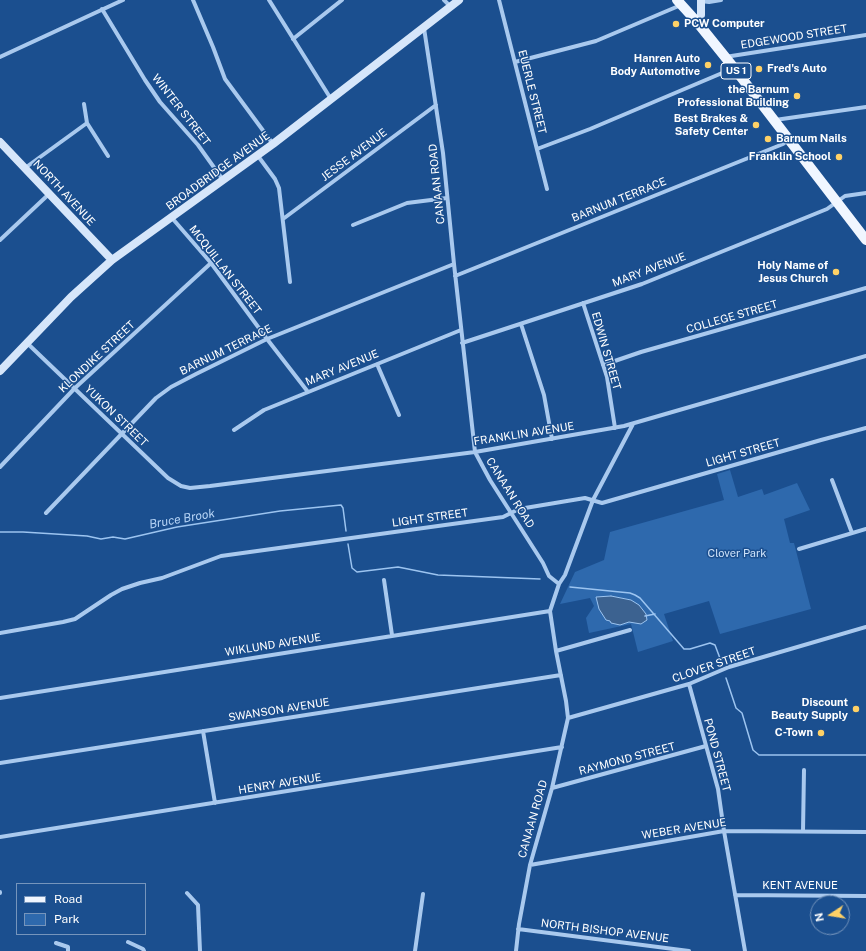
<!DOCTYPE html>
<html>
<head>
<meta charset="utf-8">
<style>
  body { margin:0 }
  #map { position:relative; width:866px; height:951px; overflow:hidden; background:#1b4f8f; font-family:"Public Sans",sans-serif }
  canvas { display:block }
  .legend { position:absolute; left:16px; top:883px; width:130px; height:52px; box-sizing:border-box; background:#1b4f8f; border:1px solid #7695bc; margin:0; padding:5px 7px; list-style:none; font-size:12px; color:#fff }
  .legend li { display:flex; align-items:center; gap:8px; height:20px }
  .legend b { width:20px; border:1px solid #7695bc }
  .north { position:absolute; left:810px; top:895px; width:40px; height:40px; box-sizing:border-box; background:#1b4f8f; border:1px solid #7695bc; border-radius:50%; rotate:258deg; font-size:11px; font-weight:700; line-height:16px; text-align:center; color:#fff }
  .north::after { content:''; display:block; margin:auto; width:14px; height:18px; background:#ffd166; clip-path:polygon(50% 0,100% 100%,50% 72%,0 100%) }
</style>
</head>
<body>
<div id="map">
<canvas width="866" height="951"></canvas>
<ul class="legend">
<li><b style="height:5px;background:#f0f6ff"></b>Road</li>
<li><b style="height:11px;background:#2e69ad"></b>Park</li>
</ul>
<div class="north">N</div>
</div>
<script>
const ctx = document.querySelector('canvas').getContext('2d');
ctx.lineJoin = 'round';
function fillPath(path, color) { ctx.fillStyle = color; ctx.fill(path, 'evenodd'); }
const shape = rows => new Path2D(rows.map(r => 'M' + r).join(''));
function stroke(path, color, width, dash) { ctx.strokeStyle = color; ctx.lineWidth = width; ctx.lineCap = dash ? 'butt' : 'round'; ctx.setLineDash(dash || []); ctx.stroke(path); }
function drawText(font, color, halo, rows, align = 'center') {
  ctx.font = font + ' "Public Sans",sans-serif'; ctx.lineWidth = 3; ctx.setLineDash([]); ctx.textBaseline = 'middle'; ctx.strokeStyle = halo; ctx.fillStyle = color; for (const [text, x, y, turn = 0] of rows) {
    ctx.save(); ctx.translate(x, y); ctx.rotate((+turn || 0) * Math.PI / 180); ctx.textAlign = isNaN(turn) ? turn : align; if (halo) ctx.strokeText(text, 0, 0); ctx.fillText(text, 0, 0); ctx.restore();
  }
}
fillPath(shape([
  [730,470,738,497,762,489,764,495,797,483,810,510,784,519,790,543,794,543,811,609,720,634,709,601,664,614,673,641,638,652,631,624,589,633,586,618,594,606,590,598,560,604,575,572,604,560,610,532,724,500,717,474]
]), '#2e69ad');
const water = shape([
  [611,596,631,600,639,605,646,614,647,620,641,624,629,622,620,625,611,623,610,621,606,620,599,609,596,597,611,596]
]);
fillPath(water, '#3c6290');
stroke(water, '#9cc4f0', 1);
stroke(shape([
  [0,532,23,532,87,536,101,539,113,537,125,539,177,527,280,511,341,505,343,508,346,531],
  [348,544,352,568,357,572,398,567,438,575,540,579],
  [570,587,630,593,635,595,640,598,684,649,690,649,710,643,715,645,721,661],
  [645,616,655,614],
  [726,678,736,708,742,713,753,750,759,755,866,755]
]), '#9cc4f0', 1.5);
stroke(shape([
  [193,0,213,47,225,79,273,144],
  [269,0,331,99],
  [444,0,451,7],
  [499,0,547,189],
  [701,1,709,2,721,0],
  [102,9,145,80,160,102,198,145,223,180],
  [424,28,443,153,454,264,475,452,490,480,543,563,549,576,559,584,550,611,556,651,566,701,568,718,552,788,530,865,519,924,516,951],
  [293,39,342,0],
  [0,57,123,0],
  [725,57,866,35],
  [515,62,596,41,681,5],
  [84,104,87,123,108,156],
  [775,120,866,107],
  [537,149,590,129,734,68],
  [258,156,275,179,279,188,290,282],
  [25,168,87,123],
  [172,218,211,263,267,339,308,392],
  [283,219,436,105],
  [353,225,407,203,447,198],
  [0,240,49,194],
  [455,276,783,144,788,140],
  [583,303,607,377,615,428],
  [521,324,544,395,552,439],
  [27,343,168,478,181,486,190,488,210,486,475,452,624,426,866,356],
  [462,343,642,284,827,209,845,196,866,193],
  [377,364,399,415],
  [603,365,641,352,866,288],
  [234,430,264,410,461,330],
  [0,467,75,388,211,263],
  [832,480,852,533],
  [46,513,156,398,171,387,196,374,267,339,454,264],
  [799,549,866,529],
  [384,580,392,635],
  [559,584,565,575,593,500,633,424],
  [0,633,63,622,75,619,111,595,122,589,140,583,162,578,221,556,503,517,519,509,585,498,602,503,821,440,866,428],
  [556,651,630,630],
  [689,684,718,789,724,831,745,951],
  [0,698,550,611],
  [568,718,689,684,729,667,866,627],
  [203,731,215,803],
  [0,763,561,675],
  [552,788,706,746],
  [803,831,804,770],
  [0,837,562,747],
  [530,865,724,831,866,832],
  [0,892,0,893],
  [187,893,198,905,200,951],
  [735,895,866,896],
  [518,929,689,951],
  [128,942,143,949,144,951],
  [56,943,68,947,68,951],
  [415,951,423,894]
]), '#a9c9ee', 4);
stroke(shape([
  [697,22,701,15,701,0],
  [0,142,112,260],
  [0,371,71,297,112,260,273,144,459,0]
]), '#d6e6fa', 8);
stroke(shape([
  [677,0,697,22,734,68,866,240]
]), '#f0f6ff', 10);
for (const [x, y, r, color] of [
  [676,24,4,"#ffd166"],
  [708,65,4,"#ffd166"],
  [759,69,4,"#ffd166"],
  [797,96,4,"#ffd166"],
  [756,125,4,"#ffd166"],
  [768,139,4,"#ffd166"],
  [839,157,4,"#ffd166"],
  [836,272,4,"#ffd166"],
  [856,709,4,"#ffd166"],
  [821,733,4,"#ffd166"]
]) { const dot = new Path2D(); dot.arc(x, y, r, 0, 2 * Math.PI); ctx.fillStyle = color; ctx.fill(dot); stroke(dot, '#1b4f8f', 1.5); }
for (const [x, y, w] of [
  [736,71,30]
]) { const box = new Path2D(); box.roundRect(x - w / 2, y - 8, w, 16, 3); ctx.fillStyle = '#1b4f8f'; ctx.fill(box); stroke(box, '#fff', 1); }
drawText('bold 10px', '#fff', null, [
  ["US 1",736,71]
]);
drawText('bold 11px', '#fff', '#1b4f8f', [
  ["PCW Computer",684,24,"left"],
  ["Hanren Auto",700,59],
  ["Body Automotive",700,72],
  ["Fred's Auto",767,69,"left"],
  ["the Barnum",789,90],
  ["Professional Building",789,103],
  ["Best Brakes &",748,119],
  ["Safety Center",748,132],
  ["Barnum Nails",776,139,"left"],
  ["Franklin School",831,157],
  ["Holy Name of",828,266],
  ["Jesus Church",828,279],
  ["Discount",848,703],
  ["Beauty Supply",848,716],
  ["C-Town",813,733]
], 'right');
drawText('11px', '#fff', '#1b4f8f', [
  ["EDGEWOOD STREET",794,37,-9],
  ["EUERLE STREET",532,92,76],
  ["WINTER STREET",181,110,52],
  ["JESSE AVENUE",354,155,-37],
  ["BROADBRIDGE AVENUE",218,171,-36],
  ["CANAAN ROAD",437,184,-96],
  ["NORTH AVENUE",64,193,47],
  ["BARNUM TERRACE",619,200,-22],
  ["MCQUILLAN STREET",225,270,52],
  ["MARY AVENUE",649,270,-21],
  ["COLLEGE STREET",732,317,-16],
  ["BARNUM TERRACE",226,350,-26],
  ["EDWIN STREET",606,351,74],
  ["KLONDIKE STREET",97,357,-43],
  ["MARY AVENUE",342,368,-22],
  ["YUKON STREET",116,416,44],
  ["FRANKLIN AVENUE",524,434,-9],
  ["LIGHT STREET",743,453,-16],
  ["CANAAN ROAD",510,493,58],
  ["LIGHT STREET",430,518,-8],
  ["WIKLUND AVENUE",273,645,-9],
  ["CLOVER STREET",714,665,-19],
  ["SWANSON AVENUE",279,710,-9],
  ["POND STREET",717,755,75],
  ["RAYMOND STREET",627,759,-15],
  ["HENRY AVENUE",280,784,-9],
  ["CANAAN ROAD",533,819,-74],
  ["WEBER AVENUE",684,829,-9],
  ["KENT AVENUE",800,886],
  ["NORTH BISHOP AVENUE",605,931,7]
]);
drawText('11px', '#cfe3fa', '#1b4f8f', [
  ["Clover Park",737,554]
]);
drawText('italic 12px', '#b5d3f5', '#1b4f8f', [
  ["Bruce Brook",182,519,-10]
]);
</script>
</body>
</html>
